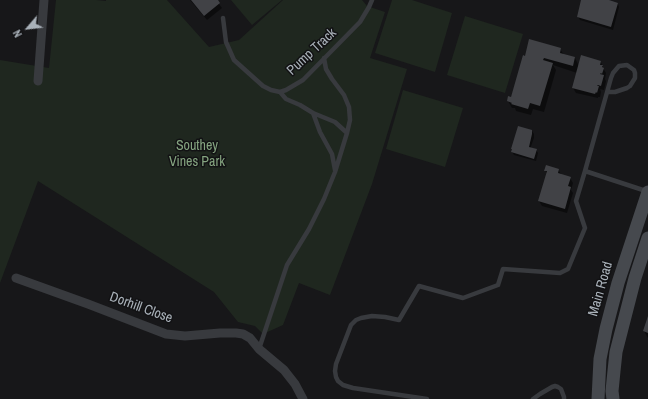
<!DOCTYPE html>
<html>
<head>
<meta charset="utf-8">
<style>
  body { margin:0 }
  #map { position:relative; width:648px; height:399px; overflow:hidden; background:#171719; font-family:"Archivo Narrow",sans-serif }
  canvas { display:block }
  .north { position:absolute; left:8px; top:8px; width:40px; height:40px; -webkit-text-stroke:3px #121214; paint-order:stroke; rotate:242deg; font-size:11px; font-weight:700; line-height:16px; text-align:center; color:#a9b1b9 }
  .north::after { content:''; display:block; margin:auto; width:14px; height:18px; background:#a9b1b9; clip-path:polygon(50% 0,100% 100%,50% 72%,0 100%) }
</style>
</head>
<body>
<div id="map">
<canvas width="648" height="399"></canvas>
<div class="north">N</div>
</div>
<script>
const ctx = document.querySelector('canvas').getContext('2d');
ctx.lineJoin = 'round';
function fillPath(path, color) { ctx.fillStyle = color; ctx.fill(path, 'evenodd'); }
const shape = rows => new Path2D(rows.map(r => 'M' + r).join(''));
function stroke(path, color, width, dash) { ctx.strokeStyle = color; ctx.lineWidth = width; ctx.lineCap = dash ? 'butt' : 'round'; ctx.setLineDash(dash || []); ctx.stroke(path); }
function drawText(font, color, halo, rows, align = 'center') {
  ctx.font = font + ' "Archivo Narrow",sans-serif'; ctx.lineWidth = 3; ctx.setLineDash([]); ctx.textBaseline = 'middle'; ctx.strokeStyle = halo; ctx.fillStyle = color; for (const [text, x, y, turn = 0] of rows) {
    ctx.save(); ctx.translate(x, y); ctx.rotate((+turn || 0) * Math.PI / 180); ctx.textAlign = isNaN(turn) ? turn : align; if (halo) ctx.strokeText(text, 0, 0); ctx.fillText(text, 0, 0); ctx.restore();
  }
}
fillPath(shape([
  [56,0,96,0,106,1,106,0,167,0,209,47,239,40,283,0,362,0,367,6,385,12,370,58,407,69,372,184,330,295,299,283,283,325,263,334,255,326,238,322,214,292,38,181,0,283,0,60,49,68],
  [231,0,282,0,252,25],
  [392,0,412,0,452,13,435,72,375,53],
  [465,16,523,34,505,93,447,75],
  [403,90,463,108,445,167,386,149]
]), '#1f271f');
fillPath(shape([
  [190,0,216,0,222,8,207,20],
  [583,0,605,0,618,4,619,7,613,30,580,20,578,17],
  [560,49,564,55,575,58,579,66,600,61,603,66,603,68,606,73,605,79,606,81,604,90,600,89,601,92,600,97,598,97,598,98,576,93,573,88,577,73,553,65,556,70,544,112,533,109,531,115,516,111,515,108,512,108,508,101,511,98,524,56],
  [518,127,532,131,534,134,534,138,530,149,536,150,538,153,536,161,514,155,512,152],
  [545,170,558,170,562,175,570,178,573,183,571,190,573,193,567,213,542,206,539,201,547,174],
  [648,318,648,338,644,331]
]), '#0007');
fillPath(shape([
  [191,0,218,0,220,3,204,16],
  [581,0,609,0,618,3,611,27,577,17],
  [529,39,561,48,560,53,575,57,573,66,544,58,543,60,553,63,540,106,530,103,528,109,511,104,512,103,507,101,508,96,511,97,523,55,525,56],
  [581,55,601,61,600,65,603,65,602,67,604,68,602,74,601,73,600,74,604,75,601,86,598,85,597,86,599,86,597,93,596,92,595,94,572,88],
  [518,126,532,130,532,134,529,147,537,149,534,159,511,152,512,149,511,149],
  [546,165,559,169,558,173,568,176,571,177,568,186,571,187,565,209,538,201,547,171,544,171],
  [648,316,648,333,643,331]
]), '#414246');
stroke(shape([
  [223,18,226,42,234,60,263,86,271,90,280,92,286,90,303,80,360,22,369,7,372,0],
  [280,92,286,99,300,105,313,113,320,132,332,154,335,170],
  [313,113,335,122,347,133],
  [585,171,646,191],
  [259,349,287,265,309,229,324,199,335,172,347,133,350,120,349,107,344,95,332,79,326,69,324,58],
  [427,399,353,388,343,385,338,381,336,377,335,371,336,364,351,325,356,320,361,318,372,316,385,317,399,320,419,286,463,298,498,285,503,269,560,273,568,269,585,228,576,201,585,171,611,78,613,73,619,66,627,65,634,70,635,73,635,78,630,86,627,88,615,92,607,92],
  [533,399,540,394,552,387,555,386,558,387,561,389,564,397,564,399]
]), '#383a3e', 4.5);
stroke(shape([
  [38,81,44,0],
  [16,278,88,304,166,334,185,336,220,333,236,333,243,334,250,338,259,349,284,370,295,384,303,399]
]), '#383a3e', 9);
stroke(shape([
  [598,399,600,359,606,329,618,283,648,192],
  [613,399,612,391,614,371,616,352,635,278,648,238]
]), '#46494e', 13);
drawText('14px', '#a9b1b9', '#121214', [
  ["Pump Track",312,52,-43],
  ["Main Road",601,289,-74],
  ["Dorhill Close",141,308,20]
]);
drawText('14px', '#85a480', '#121214', [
  ["Southey",197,146],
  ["Vines Park",197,162]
]);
</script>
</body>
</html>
